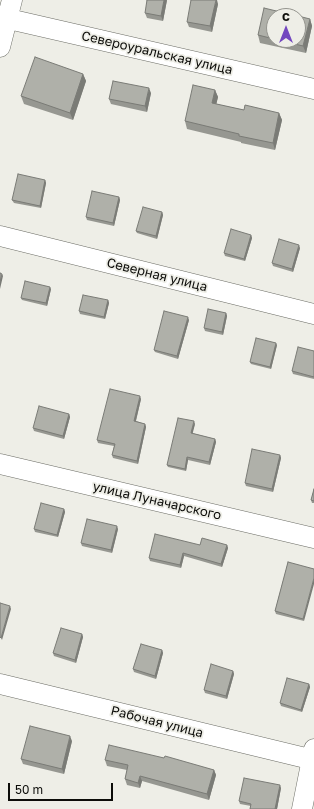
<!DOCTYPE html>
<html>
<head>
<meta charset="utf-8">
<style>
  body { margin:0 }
  #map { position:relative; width:314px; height:809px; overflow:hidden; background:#eeeee7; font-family:"Golos Text",sans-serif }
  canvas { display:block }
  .north { position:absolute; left:266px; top:8px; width:40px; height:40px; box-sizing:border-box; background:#eeeee7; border:1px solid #94948e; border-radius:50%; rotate:0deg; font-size:11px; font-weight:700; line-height:16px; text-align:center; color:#0c0c09 }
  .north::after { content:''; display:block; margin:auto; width:14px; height:18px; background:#7347bf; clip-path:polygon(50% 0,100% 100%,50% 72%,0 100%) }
  .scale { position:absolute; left:8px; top:783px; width:105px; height:18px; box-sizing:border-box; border:2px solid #0c0c09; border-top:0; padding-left:5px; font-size:12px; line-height:14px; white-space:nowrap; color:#0c0c09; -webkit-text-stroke:3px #eeeee7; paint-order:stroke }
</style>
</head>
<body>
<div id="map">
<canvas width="314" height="809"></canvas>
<div class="north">С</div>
<div class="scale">50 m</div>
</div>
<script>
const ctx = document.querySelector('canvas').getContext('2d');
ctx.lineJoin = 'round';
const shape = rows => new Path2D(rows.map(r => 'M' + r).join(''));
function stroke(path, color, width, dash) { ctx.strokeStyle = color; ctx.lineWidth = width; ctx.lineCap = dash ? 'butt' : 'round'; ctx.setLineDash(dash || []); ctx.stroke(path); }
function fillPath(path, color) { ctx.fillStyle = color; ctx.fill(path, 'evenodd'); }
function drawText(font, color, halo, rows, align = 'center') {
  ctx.font = font + ' "Golos Text",sans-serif'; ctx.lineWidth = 3.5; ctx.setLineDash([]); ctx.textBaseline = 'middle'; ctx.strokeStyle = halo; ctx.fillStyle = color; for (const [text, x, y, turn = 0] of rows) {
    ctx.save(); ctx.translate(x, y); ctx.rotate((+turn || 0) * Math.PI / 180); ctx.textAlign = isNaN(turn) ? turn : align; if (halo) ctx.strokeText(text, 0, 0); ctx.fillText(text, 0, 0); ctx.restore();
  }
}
const minor = shape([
  [0,17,314,89],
  [0,47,12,0],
  [0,236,314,314],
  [0,464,314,538],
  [0,684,314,760],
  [302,809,314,749]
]);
stroke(minor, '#6b6c65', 21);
stroke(minor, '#fff', 20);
fillPath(shape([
  [167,0,163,21,147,18,145,13],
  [218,4,212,32,189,27,187,22],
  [274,16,274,40,298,40,310,19,312,26,306,53,260,43,258,35],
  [83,74,86,81,73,120,24,104,21,96],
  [215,90,218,97,216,104,244,110,279,113,282,120,275,150,241,143,241,142,187,129,185,121],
  [151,93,147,112,111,104,109,99],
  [45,180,46,183,41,208,14,203,12,200],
  [119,197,120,200,114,226,87,220,86,217],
  [162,212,163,215,157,239,137,233,136,231],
  [251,235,252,238,245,261,225,256,224,253],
  [300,248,293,272,273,266,272,263],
  [51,289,47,306,22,300,21,298],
  [108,300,109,303,105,319,80,314,79,311],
  [226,313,227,316,223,335,205,331,204,328],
  [189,320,178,359,155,352,154,350],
  [277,345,271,369,251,364,250,362],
  [314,351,314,379,293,374,292,371],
  [141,399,136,421,145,424,146,427,138,464,113,458,112,455,114,446,98,443,97,440],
  [69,414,70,417,64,439,34,431,33,428],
  [195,424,192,433,215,439,216,442,210,465,188,460,186,471,168,467,167,465],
  [280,455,281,458,273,492,246,486,245,483],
  [314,489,314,503,312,503,311,500],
  [64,509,65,512,58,537,35,532,34,529],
  [118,529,112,553,82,546,81,543],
  [200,545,227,545,228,548,222,567,184,556,181,568,150,561,149,558],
  [288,562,304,621,276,614,275,611],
  [82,634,83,637,76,663,54,656,53,653],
  [162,650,163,653,156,679,134,672,133,669],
  [233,671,234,674,227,699,205,693,204,690],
  [309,684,310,687,302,712,281,706,280,703],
  [72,741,64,774,23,764,21,759],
  [164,758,214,770,216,775,209,800,142,781,140,788,127,785,125,779,127,770,107,766,105,760],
  [281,788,277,809,250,809,251,806,240,804,239,801]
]), '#969791');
fillPath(shape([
  [164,0,167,0,163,21,161,16],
  [216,0,217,0,218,4,212,32,210,26],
  [310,19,312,26,306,53,303,46],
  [83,74,86,81,73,120,70,113],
  [149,88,151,93,147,112,145,106],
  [215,90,218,97,215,110,212,103],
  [279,113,282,120,275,150,273,143],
  [45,180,46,183,41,208,40,206],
  [119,197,120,200,114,226,113,223],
  [162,212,163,215,157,239,156,236],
  [251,235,252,238,245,261,244,259],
  [299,245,300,248,293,272,292,269],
  [2,274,3,276,0,289,0,282],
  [50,287,51,289,47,306,46,303],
  [108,300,109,303,105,319,104,317],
  [226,313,227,316,223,335,222,332],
  [188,317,189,320,178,359,177,356],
  [276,343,277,345,271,369,270,367],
  [140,396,141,399,135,424,134,421],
  [69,414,70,417,64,439,63,436],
  [194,421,195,424,192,436,191,433],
  [145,424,146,427,138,464,137,461],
  [215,439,216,442,210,465,209,462],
  [280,455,281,458,273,492,272,489],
  [187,457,188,460,186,471,185,469],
  [64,509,65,512,58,537,57,535],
  [117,526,118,529,112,553,111,550],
  [227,545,228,548,222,567,221,564],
  [183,553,184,556,181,568,180,565],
  [314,578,314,584,304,621,303,619],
  [10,606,11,609,2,640,1,638],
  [82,634,83,637,76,663,75,660],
  [162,650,163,653,156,679,155,676],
  [233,671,234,674,227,699,226,696],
  [309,684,310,687,302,712,301,710],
  [70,736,72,741,64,774,62,769],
  [214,770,216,775,209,800,207,794],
  [140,776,142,781,140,788,138,783],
  [280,785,281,788,277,809,275,809]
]), '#7a7b76');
const building = shape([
  [147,0,164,0,161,16,145,13,147,0],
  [191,0,216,0,210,26,187,22,191,0],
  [264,8,297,16,274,16,274,39,258,35,264,8],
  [298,16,310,19,303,46,278,40,298,40,298,16],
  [35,57,83,74,70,113,21,96,35,57],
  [113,81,149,88,145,106,109,99,113,81],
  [193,85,215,90,212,103,244,110,245,105,279,113,273,143,239,136,239,134,185,121,193,85],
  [18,174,45,180,40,206,12,200,18,174],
  [92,191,119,197,113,223,86,217,92,191],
  [143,207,162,212,156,236,136,231,143,207],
  [231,229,251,235,244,259,224,253,231,229],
  [279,239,299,245,292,269,272,263,279,239],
  [0,273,2,274,0,282,0,273],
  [25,281,50,287,46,303,21,298,25,281],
  [83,295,108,300,104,317,79,311,83,295],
  [208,309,226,313,222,332,204,328,208,309],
  [164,311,188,317,177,356,154,350,164,311],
  [256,338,276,343,270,367,250,362,256,338],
  [298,347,314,351,314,377,292,371,298,347],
  [110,389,140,396,134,421,145,424,137,461,112,455,115,444,97,440,110,389],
  [39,406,69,414,63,436,33,428,39,406],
  [178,418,194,421,191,433,215,439,209,462,187,457,185,469,167,465,178,418],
  [252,449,280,455,272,489,245,483,252,449],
  [314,489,314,501,311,500,314,489],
  [41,503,64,509,57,535,34,529,41,503],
  [87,519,117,526,111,550,81,543,87,519],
  [155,534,200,545,202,538,227,545,221,564,183,553,180,565,149,558,155,534],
  [288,562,314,569,314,578,303,619,275,611,288,562],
  [0,603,10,606,1,638,0,637,0,603],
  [61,628,82,634,75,660,53,653,61,628],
  [141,644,162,650,155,676,133,669,141,644],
  [211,664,233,671,226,696,204,690,211,664],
  [287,678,309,684,301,710,280,703,287,678],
  [30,726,70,736,62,769,21,759,30,726],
  [109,745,164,758,165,756,214,770,207,794,140,776,138,783,125,779,128,765,105,760,109,745],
  [244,778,280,785,275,809,250,809,251,804,239,801,244,778]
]);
fillPath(building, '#afb0a9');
stroke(building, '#7a7b76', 1);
drawText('13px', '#0c0c09', '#eeeee7', [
  ["Североуральская улица",157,53,13],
  ["Северная улица",157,275,14],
  ["улица Луначарского",157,501,13],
  ["Рабочая улица",157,722,14]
]);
</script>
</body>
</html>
